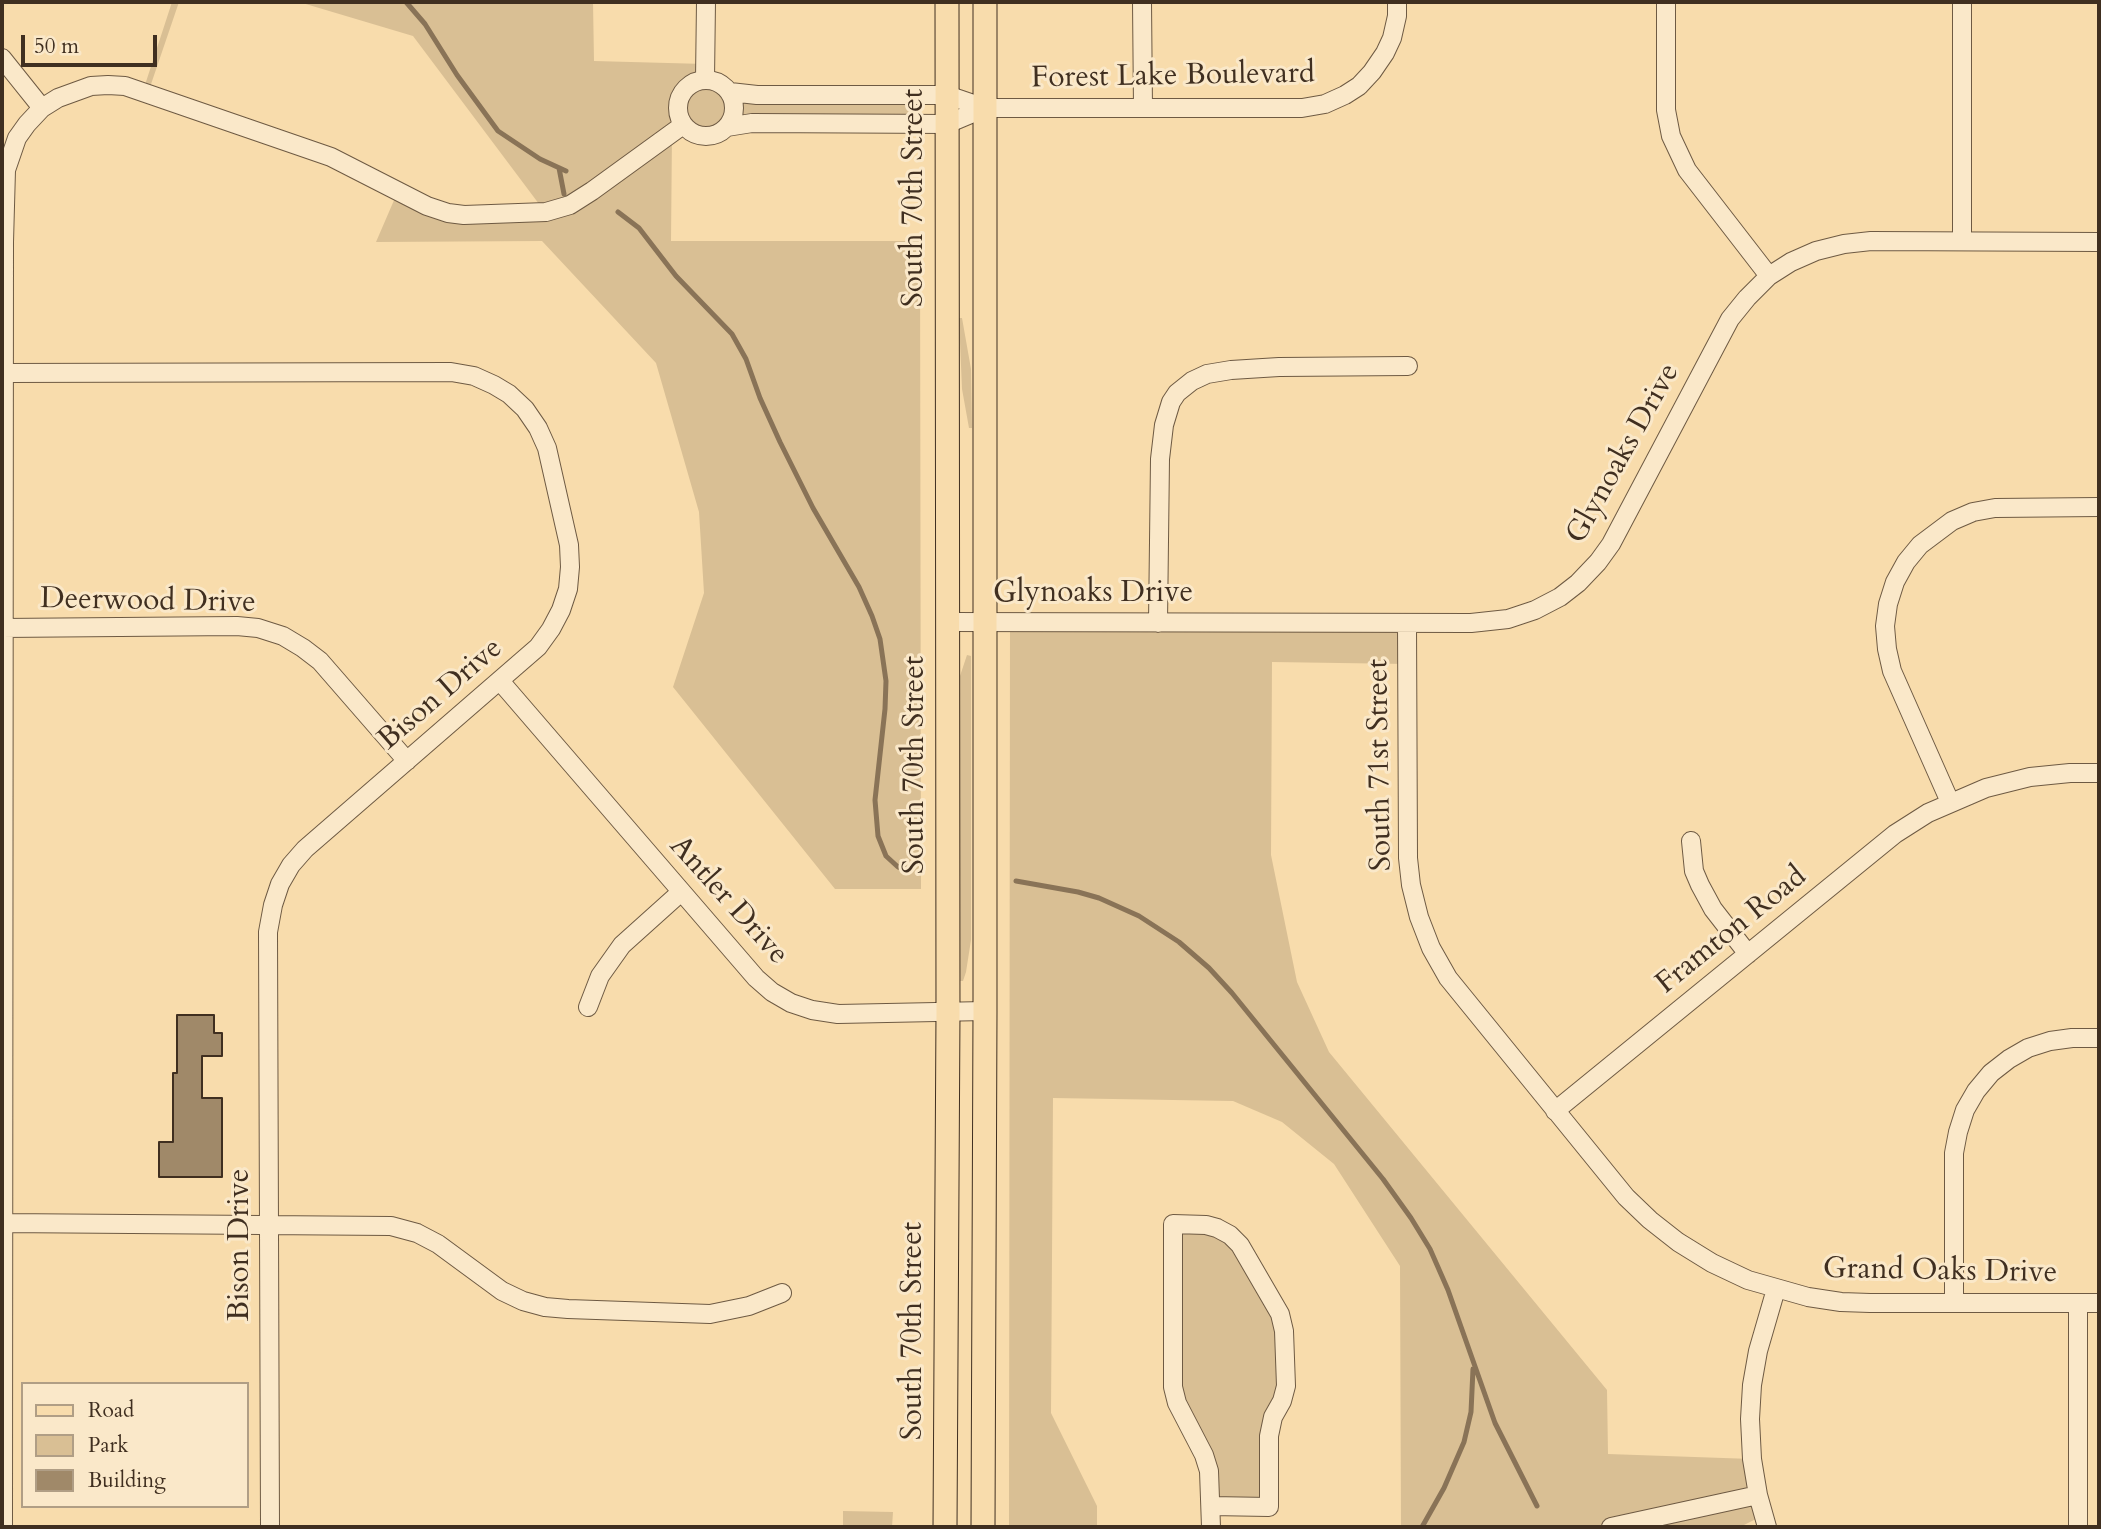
<!DOCTYPE html>
<html>
<head>
<meta charset="utf-8">
<style>
  body { margin:0 }
  #map { position:relative; width:2101px; height:1529px; overflow:hidden; background:#f8dcac; font-family:Cardo,serif }
  canvas { display:block }
  .frame { position:absolute; inset:0; border:4px solid #402f20; pointer-events:none }
  .legend { position:absolute; left:21px; top:1382px; width:228px; height:126px; box-sizing:border-box; background:#fae8c9; border:2px solid #b09e85; margin:0; padding:9px 12px; list-style:none; font-size:21px; color:#402f20 }
  .legend li { display:flex; align-items:center; gap:14px; height:35px }
  .legend b { width:35px; border:2px solid #b09e85 }
  .scale { position:absolute; left:21px; top:35px; width:136px; height:32px; box-sizing:border-box; border:4px solid #402f20; border-top:0; padding-left:9px; font-size:21px; line-height:24px; white-space:nowrap; color:#402f20; -webkit-text-stroke:5px #fae8c9; paint-order:stroke }
</style>
</head>
<body>
<div id="map">
<canvas width="2101" height="1529"></canvas>
<div class="frame"></div>
<ul class="legend">
<li><b style="height:9px;background:#f8dcac"></b>Road</li>
<li><b style="height:19px;background:#d9bf94"></b>Park</li>
<li><b style="height:19px;background:#a08969"></b>Building</li>
</ul>
<div class="scale">50 m</div>
</div>
<script>
const ctx = document.querySelector('canvas').getContext('2d');
ctx.lineJoin = 'round';
function fillPath(path, color) { ctx.fillStyle = color; ctx.fill(path, 'evenodd'); }
const shape = rows => new Path2D(rows.map(r => 'M' + r).join(''));
function stroke(path, color, width, dash) { ctx.strokeStyle = color; ctx.lineWidth = width; ctx.lineCap = dash ? 'butt' : 'round'; ctx.setLineDash(dash || []); ctx.stroke(path); }
function drawText(font, color, halo, rows, align = 'center') {
  ctx.font = font + ' Cardo,serif'; ctx.lineWidth = 6; ctx.setLineDash([]); ctx.textBaseline = 'middle'; ctx.strokeStyle = halo; ctx.fillStyle = color; for (const [text, x, y, turn = 0] of rows) {
    ctx.save(); ctx.translate(x, y); ctx.rotate((+turn || 0) * Math.PI / 180); ctx.textAlign = isNaN(turn) ? turn : align; if (halo) ctx.strokeText(text, 0, 0); ctx.fillText(text, 0, 0); ctx.restore();
  }
}
fillPath(shape([
  [172,2,179,2,148,93,143,91],
  [299,2,593,2,594,61,705,64,712,80,724,86,920,95,920,124,722,131,704,136,687,130,672,133,671,241,920,241,921,889,835,889,673,687,704,593,699,512,656,363,542,241,376,242,398,191,427,206,545,212,413,36],
  [959,318,962,318,971,369,972,428,969,428,962,389],
  [1010,622,1407,624,1407,664,1272,662,1271,855,1297,982,1329,1052,1607,1390,1608,1454,1752,1459,1764,1515,1740,1527,1401,1527,1400,1266,1334,1164,1282,1122,1233,1101,1053,1098,1051,1413,1097,1506,1097,1527,1009,1527],
  [967,655,971,656,971,940,966,972,963,981,959,981,959,679],
  [1173,1224,1217,1228,1280,1314,1282,1401,1269,1507,1211,1506,1211,1488,1177,1403],
  [843,1511,893,1512,892,1527,843,1527]
]), '#d9bf94');
stroke(shape([
  [406,2,425,24,457,75,498,131,540,159,566,171],
  [559,168,564,194],
  [618,212,639,228,676,276,732,334,746,359,760,398,780,442,813,508,859,587,872,616,880,639,886,681,885,709,875,800,878,836,886,856,898,867,906,869],
  [1016,881,1078,892,1099,898,1139,916,1179,942,1209,968,1232,993,1383,1179,1411,1218,1430,1249,1448,1290,1495,1423,1537,1506],
  [1422,1527,1444,1488,1464,1442,1471,1412,1473,1369]
]), '#897357', 5);
const building = shape([
  [177,1015,214,1015,214,1033,222,1033,222,1056,202,1056,202,1098,222,1098,222,1177,159,1177,159,1142,173,1142,173,1073,177,1073,177,1015]
]);
fillPath(building, '#a08969');
stroke(building, '#402f20', 2);
const minor = shape([
  [1142,2,1143,108],
  [1666,2,1666,110,1671,136,1687,170,1769,276],
  [1962,2,1962,241],
  [2,58,42,108],
  [705,79,706,2],
  '678 108a28 28 0 1 1 56 0a28 28 0 1 1-56 0Z',
  [730,92,757,95,947,95,985,108,1302,108,1325,104,1345,95,1359,86,1372,72,1385,53,1392,38,1397,16,1397,2],
  [727,127,752,123,947,124,985,108],
  [4,373,451,372,474,376,494,385,509,394,525,409,538,428,547,448,569,545,570,567,568,589,561,610,551,629,538,647,305,849,291,865,280,884,273,905,268,932,270,1527],
  [947,622,1471,623,1508,619,1535,610,1560,597,1578,583,1598,562,1611,544,1730,319,1747,298,1769,276,1791,262,1816,251,1844,244,1871,241,2099,242],
  [1158,623,1160,459,1164,425,1171,402,1177,393,1192,381,1207,374,1231,370,1279,367,1408,366],
  [1407,624,1408,858,1411,885,1419,917,1431,948,1448,978,1626,1197,1650,1220,1678,1242,1712,1263,1748,1280,1808,1297,1841,1302,1870,1303,2099,1303],
  [2,628,237,626,258,628,283,636,303,648,320,661,407,761],
  [500,681,756,978,772,992,791,1003,812,1010,838,1014,985,1011],
  [1950,802,1892,671,1887,649,1885,626,1888,604,1895,582,1906,562,1920,545,1952,521,1973,512,1995,508,2099,507],
  [1691,841,1694,871,1700,885,1713,909,1748,954],
  [588,1007,600,976,622,945,681,892],
  [1555,1111,1895,834,1928,813,1986,788,2030,777,2070,773,2099,773],
  [2,1223,391,1226,417,1233,438,1244,502,1291,523,1301,545,1307,568,1309,710,1314,749,1306,782,1293],
  [1954,1303,1954,1153,1958,1132,1965,1110,1976,1091,1991,1073,2009,1059,2028,1048,2050,1041,2072,1038,2099,1038],
  [2078,1303,2078,1527],
  [3,1527,4,242,6,170,17,138,27,124,42,108,58,98,91,86,108,85,125,86,331,157,427,206,448,213,464,215,546,212,570,205,592,191,683,125],
  [1211,1527,1209,1471,1204,1455,1177,1403,1173,1387,1173,1224,1206,1225,1217,1228,1230,1235,1240,1245,1280,1314,1284,1331,1286,1386,1282,1401,1273,1417,1269,1436,1269,1507,1211,1506],
  [1611,1527,1758,1495],
  [1767,1527,1758,1495,1752,1459,1750,1419,1752,1385,1758,1351,1776,1289]
]);
const major = shape([
  [945,1527,948,1012,947,2],
  [983,1527,985,1011,985,2]
]);
stroke(minor, '#6e5a43', 20);
stroke(major, '#402f20', 25);
stroke(minor, '#fae8c9', 18);
stroke(major, '#f8dcac', 23);
drawText('30px', '#402f20', '#fae8c9', [
  ["Forest Lake Boulevard",1173,77,-1],
  ["South 70th Street",915,198,-90],
  ["Glynoaks Drive",1624,454,-61],
  ["Glynoaks Drive",1093,594],
  ["Deerwood Drive",148,602,1],
  ["Bison Drive",441,695,-41],
  ["South 70th Street",916,765,-90],
  ["South 71st Street",1381,765,-91],
  ["Antler Drive",728,901,48],
  ["Framton Road",1732,931,-39],
  ["Bison Drive",241,1245,-90],
  ["Grand Oaks Drive",1940,1272,1],
  ["South 70th Street",914,1331,-90]
]);
</script>
</body>
</html>
